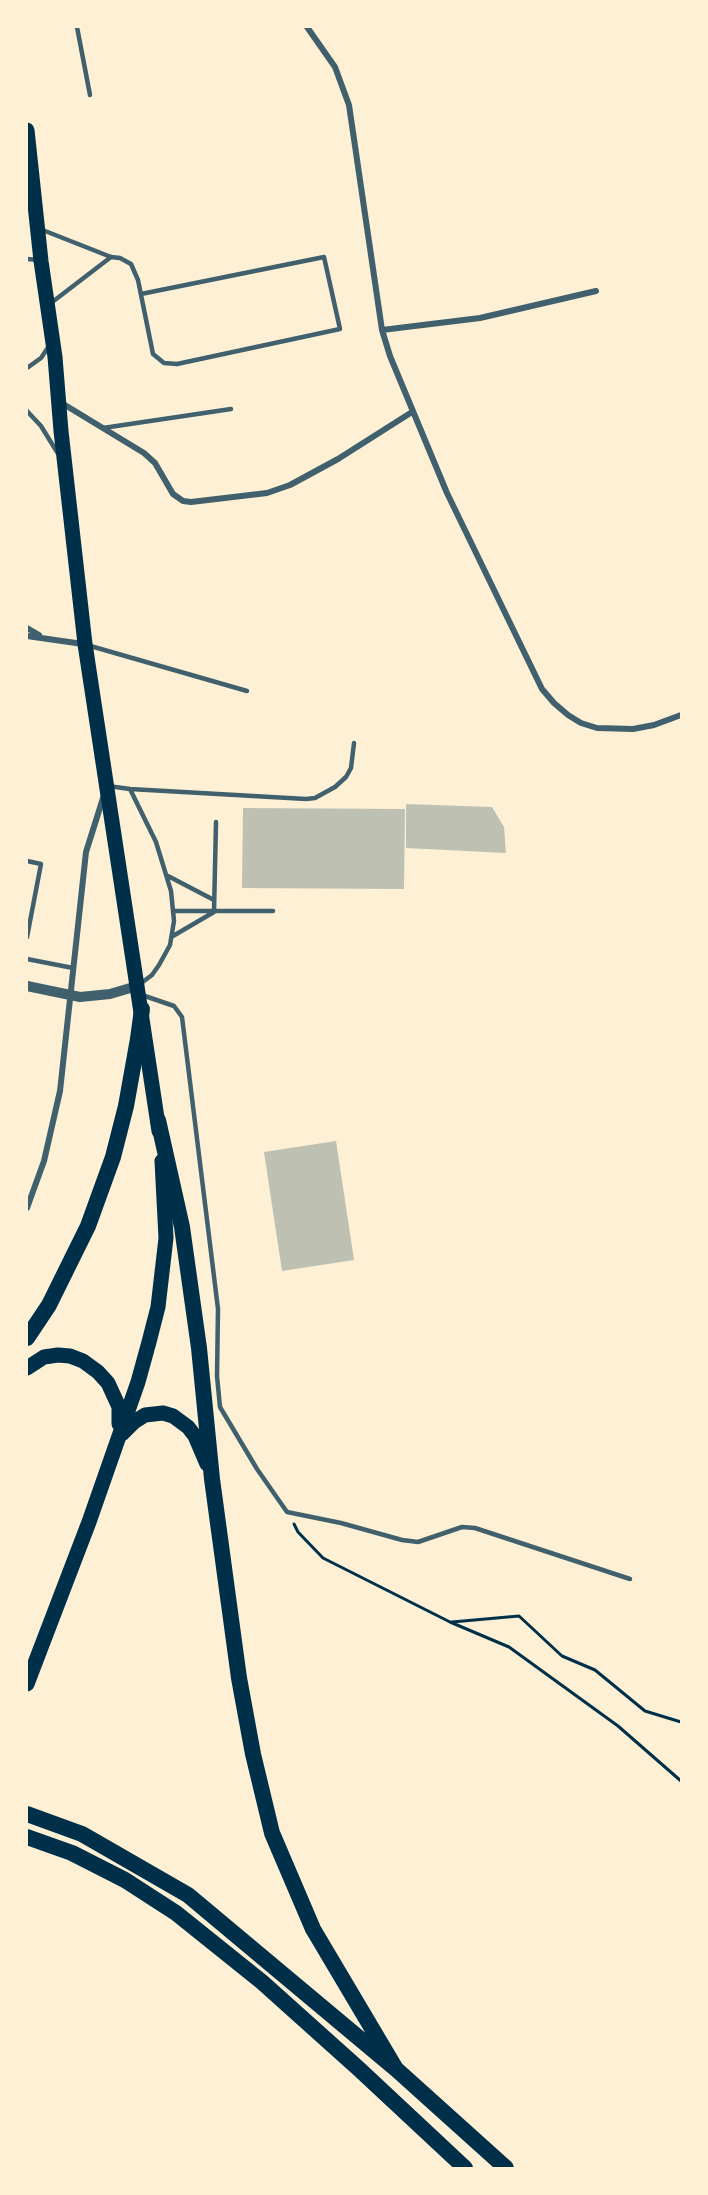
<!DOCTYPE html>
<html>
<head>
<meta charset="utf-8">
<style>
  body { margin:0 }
  #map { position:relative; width:708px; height:2195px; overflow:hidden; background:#fdf0d5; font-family:Merriweather,serif }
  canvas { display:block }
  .frame { position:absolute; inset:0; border:28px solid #fdf0d5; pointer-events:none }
</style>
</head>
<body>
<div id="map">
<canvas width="708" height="2195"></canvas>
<div class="frame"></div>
</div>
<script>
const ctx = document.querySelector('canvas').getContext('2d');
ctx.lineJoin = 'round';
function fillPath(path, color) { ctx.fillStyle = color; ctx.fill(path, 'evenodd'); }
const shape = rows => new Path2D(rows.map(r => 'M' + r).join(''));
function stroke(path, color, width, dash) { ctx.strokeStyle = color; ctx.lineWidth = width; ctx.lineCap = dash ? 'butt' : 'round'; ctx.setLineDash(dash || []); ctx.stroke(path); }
fillPath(shape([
  [406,804,492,807,504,827,506,853,406,848],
  [243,808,405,809,404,889,242,888],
  [336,1141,354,1260,282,1271,264,1152]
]), '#bec0b2');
stroke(shape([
  [294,1524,298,1532,323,1558,450,1622,509,1647,618,1726,681,1781],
  [452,1622,519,1616,562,1656,595,1670,645,1711,681,1722]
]), '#003049', 3);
stroke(shape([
  [77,27,90,95],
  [40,229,111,257,120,258,131,264,138,280,153,354,164,363,177,364,340,329,324,257,141,294],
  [27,259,39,260],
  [51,303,111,257],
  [27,368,41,358,49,346],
  [27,411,41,426,57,452],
  [103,428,231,409],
  [87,645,247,691],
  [108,786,130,789,156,842,171,891,174,921,170,945,159,965,152,975,140,984],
  [130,789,306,799,315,798,335,787,346,777,351,768,354,743],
  [27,861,41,864,27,937],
  [168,876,214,900],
  [174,911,273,911],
  [173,936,214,912,216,822],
  [27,959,73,968],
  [142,995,174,1006,182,1017,218,1309,217,1376,220,1407,257,1469,287,1512,341,1523,402,1540,418,1542,462,1527,475,1528,630,1579]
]), '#3f606c', 4.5);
stroke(shape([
  [307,27,335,67,349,105,382,330,390,356,447,493,542,689,554,703,568,715,581,723,597,728,633,729,654,725,681,715],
  [382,330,480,318,596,291],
  [60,402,144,453,155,463,173,494,183,501,191,502,267,493,290,485,338,459,412,412],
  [27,628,39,635],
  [27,636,83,644],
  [27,1208,44,1161,60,1091,86,852,104,795]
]), '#3f606c', 6);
stroke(shape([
  [27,986,80,997,110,994,137,986]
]), '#3f606c', 10);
stroke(shape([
  [27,130,41,261,55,357,61,431,85,644,159,1131],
  [27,1368,44,1357,58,1355,70,1356,83,1361,98,1372,108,1383,119,1407,119,1424],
  [122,1434,134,1422,145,1415,163,1413,173,1416,188,1427,195,1436,207,1464],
  [27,1684,89,1522,138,1382,149,1342,158,1307,166,1238,162,1161]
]), '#003049', 15);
stroke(shape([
  [158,1120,182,1227,199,1348,212,1479,239,1678,253,1754,272,1833,313,1929,396,2069],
  [27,1338,49,1305,88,1226,113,1157,126,1106,138,1039,142,1009],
  [27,1814,82,1834,188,1895,396,2069,506,2168],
  [27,1837,72,1853,125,1880,176,1913,262,1982,359,2069,465,2168]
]), '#003049', 16);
</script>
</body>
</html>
